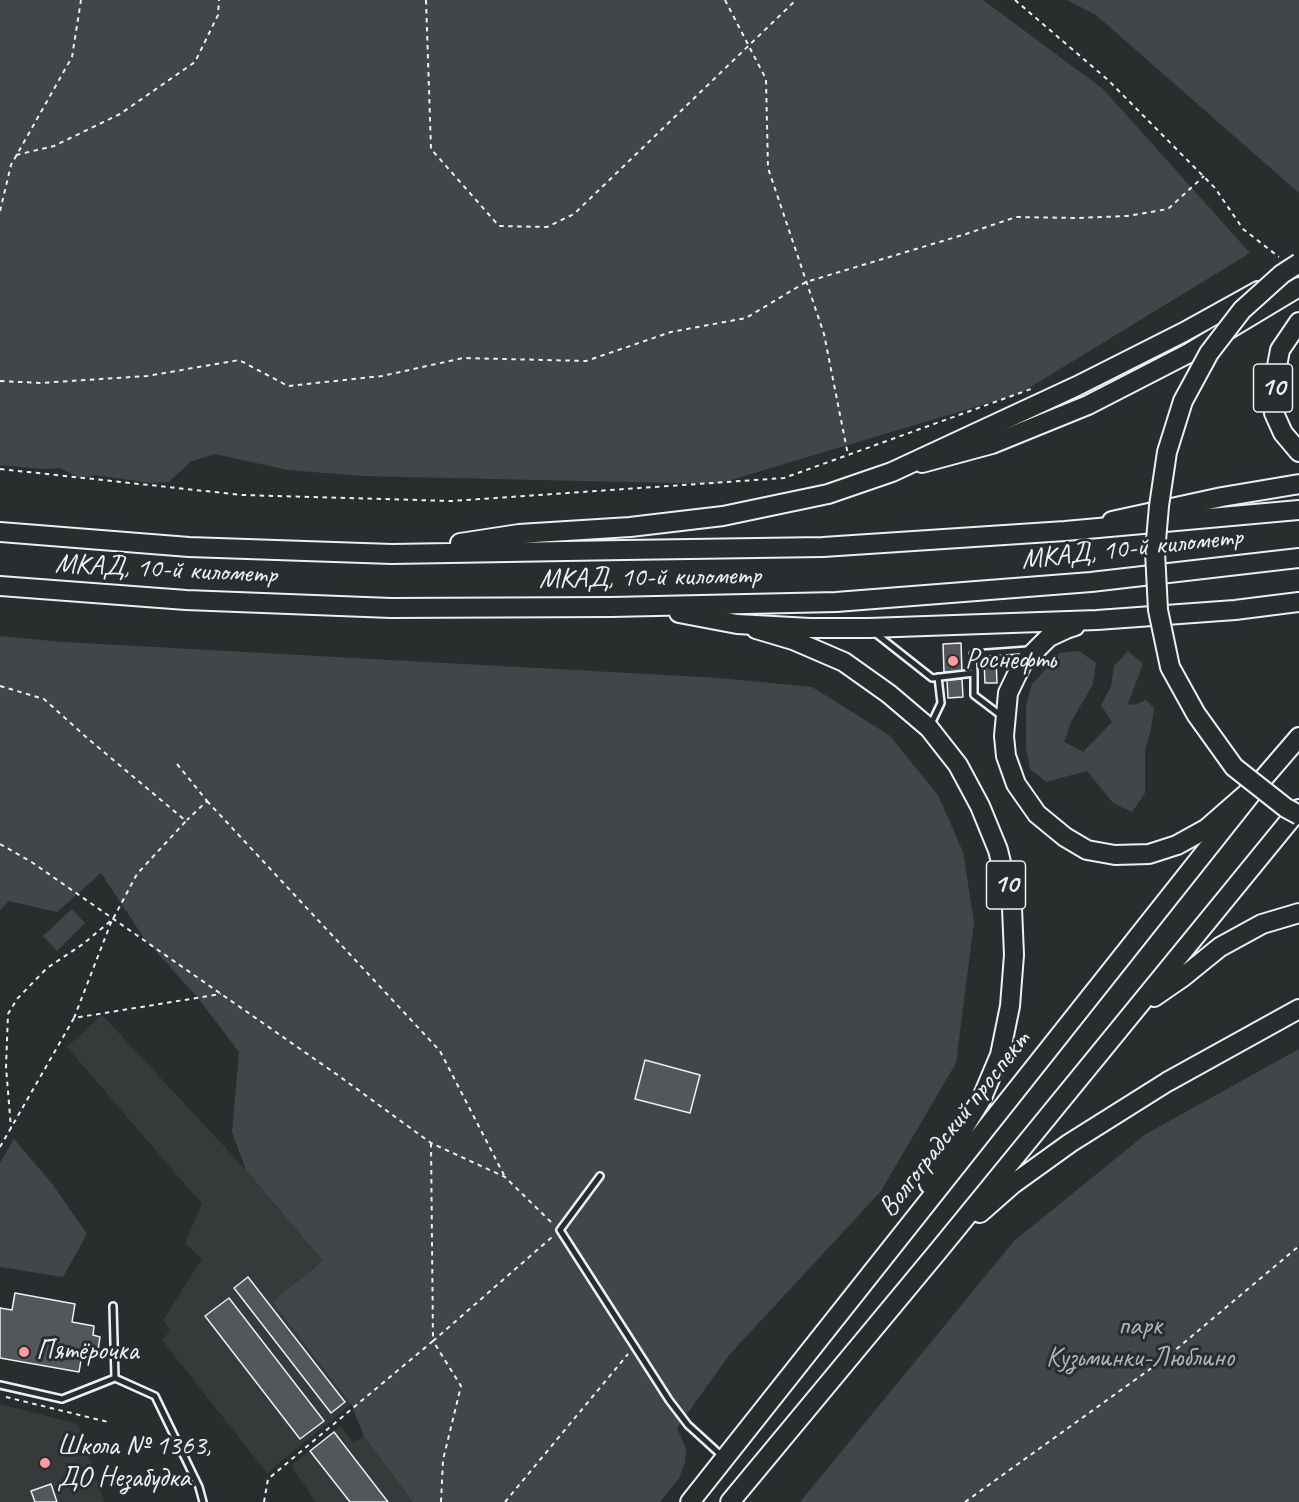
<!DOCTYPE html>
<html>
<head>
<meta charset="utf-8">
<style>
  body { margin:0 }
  canvas { display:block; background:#2a2d2e }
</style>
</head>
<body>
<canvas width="1299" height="1502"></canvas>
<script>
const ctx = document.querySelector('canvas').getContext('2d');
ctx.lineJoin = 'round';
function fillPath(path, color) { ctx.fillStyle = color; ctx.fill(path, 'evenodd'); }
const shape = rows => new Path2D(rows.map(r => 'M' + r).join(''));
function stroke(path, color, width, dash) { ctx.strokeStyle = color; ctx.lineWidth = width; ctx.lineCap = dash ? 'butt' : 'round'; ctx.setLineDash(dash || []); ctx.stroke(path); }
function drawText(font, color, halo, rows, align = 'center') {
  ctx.font = font + ' Caveat,sans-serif'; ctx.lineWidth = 6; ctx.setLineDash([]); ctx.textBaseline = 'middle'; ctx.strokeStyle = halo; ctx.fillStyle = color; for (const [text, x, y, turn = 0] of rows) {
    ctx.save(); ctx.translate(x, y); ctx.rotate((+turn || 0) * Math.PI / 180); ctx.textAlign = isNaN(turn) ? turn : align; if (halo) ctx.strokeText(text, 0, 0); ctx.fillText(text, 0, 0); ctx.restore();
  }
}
fillPath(shape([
  [102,1015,246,1170,323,1261,272,1302,351,1404,267,1473,162,1340,170,1331,163,1320,202,1259,185,1243,202,1204,67,1047],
  [0,1404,78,1424,104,1502,0,1502],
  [340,1426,354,1443,364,1436,413,1502,316,1502,291,1466]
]), '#363a3b');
fillPath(shape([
  [0,0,983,0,1103,89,1250,253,1019,394,717,484,362,476,288,470,215,454,190,462,169,482,151,483,95,475,81,479,60,468,42,469,0,465],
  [1067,0,1299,0,1299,193,1096,15],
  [0,636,63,642,719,678,812,687,889,735,938,795,963,852,974,922,956,1063,881,1191,730,1354,677,1428,686,1449,685,1462,679,1478,660,1502,413,1502,364,1436,351,1404,272,1302,323,1261,246,1170,232,1132,239,1052,198,998,144,938,101,873,57,912,9,901,0,910],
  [1079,651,1096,663,1093,684,1071,722,1064,742,1083,752,1112,722,1101,705,1111,687,1114,666,1128,651,1143,664,1128,704,1134,705,1146,700,1154,708,1151,729,1145,750,1145,793,1132,812,1113,803,1087,771,1046,782,1030,769,1026,747,1026,705,1032,684,1046,669,1059,653],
  [72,909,85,923,57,951,43,936],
  [1299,1049,1299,1502,800,1502,1014,1241,1146,1134],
  [14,1139,53,1185,87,1234,63,1277,0,1267,0,1163]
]), '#424648');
const building = shape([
  [961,643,962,672,944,672,943,644,961,643],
  [984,660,996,660,997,683,985,683,984,660],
  [962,679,963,697,948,698,947,680,962,679],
  [645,1060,700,1075,690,1113,635,1099,645,1060],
  [248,1277,345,1402,331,1413,234,1288,248,1277],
  [15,1293,75,1304,72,1322,94,1326,93,1335,100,1337,97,1357,82,1354,79,1372,0,1358,0,1308,12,1310,15,1293],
  [229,1298,324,1421,300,1439,205,1316,229,1298],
  [334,1432,388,1502,350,1502,310,1451,334,1432],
  [51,1484,57,1502,35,1502,31,1491,51,1484]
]);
fillPath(building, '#535759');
stroke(building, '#e8f1f8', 1.5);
const service = shape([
  [875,633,932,678,974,673,973,654,1028,650],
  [974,673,974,695,1003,717],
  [931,724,941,703,938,677],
  [600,1176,560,1230,669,1400,688,1425,722,1456],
  [113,1306,115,1378],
  [0,1385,62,1399,115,1378,155,1396,199,1487,203,1502]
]);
const primary = shape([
  [1299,322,1280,350,1272,393,1274,413,1283,433,1299,452],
  [922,463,992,444,1088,405,1189,353,1299,287],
  [1112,521,1222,497,1299,484],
  [756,629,793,640,844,662,889,694,929,728,958,765,980,806,998,850,1012,908,1014,955,1010,1006,1000,1055,981,1100,929,1184],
  [1154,997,1183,977,1220,947,1262,924,1299,913],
  [980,1213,1013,1184,1070,1143,1167,1082,1299,1009],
  [690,1502,1262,780,1299,737],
  [730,1502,939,1250,1299,809]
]);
const trunk = shape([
  [0,532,189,547,392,554,624,550,823,547,1065,531,1299,510],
  [460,543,519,534,630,527,723,516,828,494,892,472,1077,386,1184,332,1258,291],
  [0,586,186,600,391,608,611,607,836,602,1091,582,1299,558],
  [679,613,737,624,810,628,869,628,1097,620,1235,610,1299,602],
  [1075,626,1066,629,1049,637,1022,664,1008,693,1004,736,1006,756,1016,784,1037,814,1065,837,1087,850,1115,855,1149,854,1177,845,1206,829,1262,780]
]);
stroke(service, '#e8f1f8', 10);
stroke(primary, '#e8f1f8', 22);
stroke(trunk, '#e8f1f8', 22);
stroke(shape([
  [426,0,431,149,499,226,547,227,574,214,796,0],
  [725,0,766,79,768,168,824,334,848,455],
  [1015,0,1108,80,1215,188,1243,229,1279,257],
  [16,155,54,146,120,114,195,62,218,15,219,0],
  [0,211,11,165,72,57,81,0],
  [0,381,40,383,147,376,239,360,288,386,382,376,463,358,586,361,671,332,746,318,806,282,966,234,1016,217,1077,218,1127,216,1168,209,1204,176],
  [0,469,242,495,452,501,784,478,1031,389],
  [0,686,44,699,86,737,186,821,137,874,113,919,83,944,47,968,17,999,8,1014,6,1067,11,1128],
  [177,764,207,801,187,820],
  [207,801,440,1051,505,1177],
  [0,844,33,863,339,1076,431,1143,505,1177,552,1223],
  [74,1018,112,920],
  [0,1147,74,1018,221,994],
  [6,1397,108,1422],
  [264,1502,268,1479,433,1341,431,1143],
  [441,1502,443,1460,461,1386,433,1341,552,1237],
  [505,1502,628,1354],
  [965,1502,1167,1357,1299,1246]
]), '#e8f1f8', 2, [4.5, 4.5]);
stroke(service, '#2a2d2e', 5);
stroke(primary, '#2a2d2e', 18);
stroke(trunk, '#2a2d2e', 18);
const trunkBridge = shape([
  [1299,263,1282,274,1242,310,1209,353,1183,401,1167,452,1159,506,1155,552,1158,610,1170,667,1196,714,1234,767,1286,808,1299,815]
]);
stroke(trunkBridge, '#e8f1f8', 22, []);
stroke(trunkBridge, '#2a2d2e', 18);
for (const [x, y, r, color] of [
  [953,661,6,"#ff9aa2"],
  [24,1352,6,"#ff9aa2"],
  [45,1463,6,"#ff9aa2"]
]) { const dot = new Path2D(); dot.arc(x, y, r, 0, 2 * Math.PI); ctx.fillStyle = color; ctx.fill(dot); stroke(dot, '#2a2d2e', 2); }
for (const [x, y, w] of [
  [1273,388,39],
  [1006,885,39]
]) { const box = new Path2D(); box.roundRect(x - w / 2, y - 24, w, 48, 4.5); ctx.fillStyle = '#2a2d2e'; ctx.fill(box); stroke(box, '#e8f1f8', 1.5); }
drawText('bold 27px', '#e8f1f8', null, [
  ["10",1273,388],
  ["10",1006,885]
]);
drawText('28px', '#e8f1f8', '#2a2d2e', [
  ["МКАД, 10-й километр",1132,549,-6],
  ["МКАД, 10-й километр",166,570,3],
  ["МКАД, 10-й километр",650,578,-1],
  ["Волгоградский проспект",955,1124,-52]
]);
drawText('28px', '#e8f1f8', '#2a2d2e', [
  ["Роснефть",965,661],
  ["Пятёрочка",36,1352],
  ["Школа № 1363,",57,1447],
  ["ДО Незабудка",57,1479]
], 'left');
drawText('28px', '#aeb5ba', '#2a2d2e', [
  ["парк",1140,1327],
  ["Кузьминки-Люблино",1140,1359]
]);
</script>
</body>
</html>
